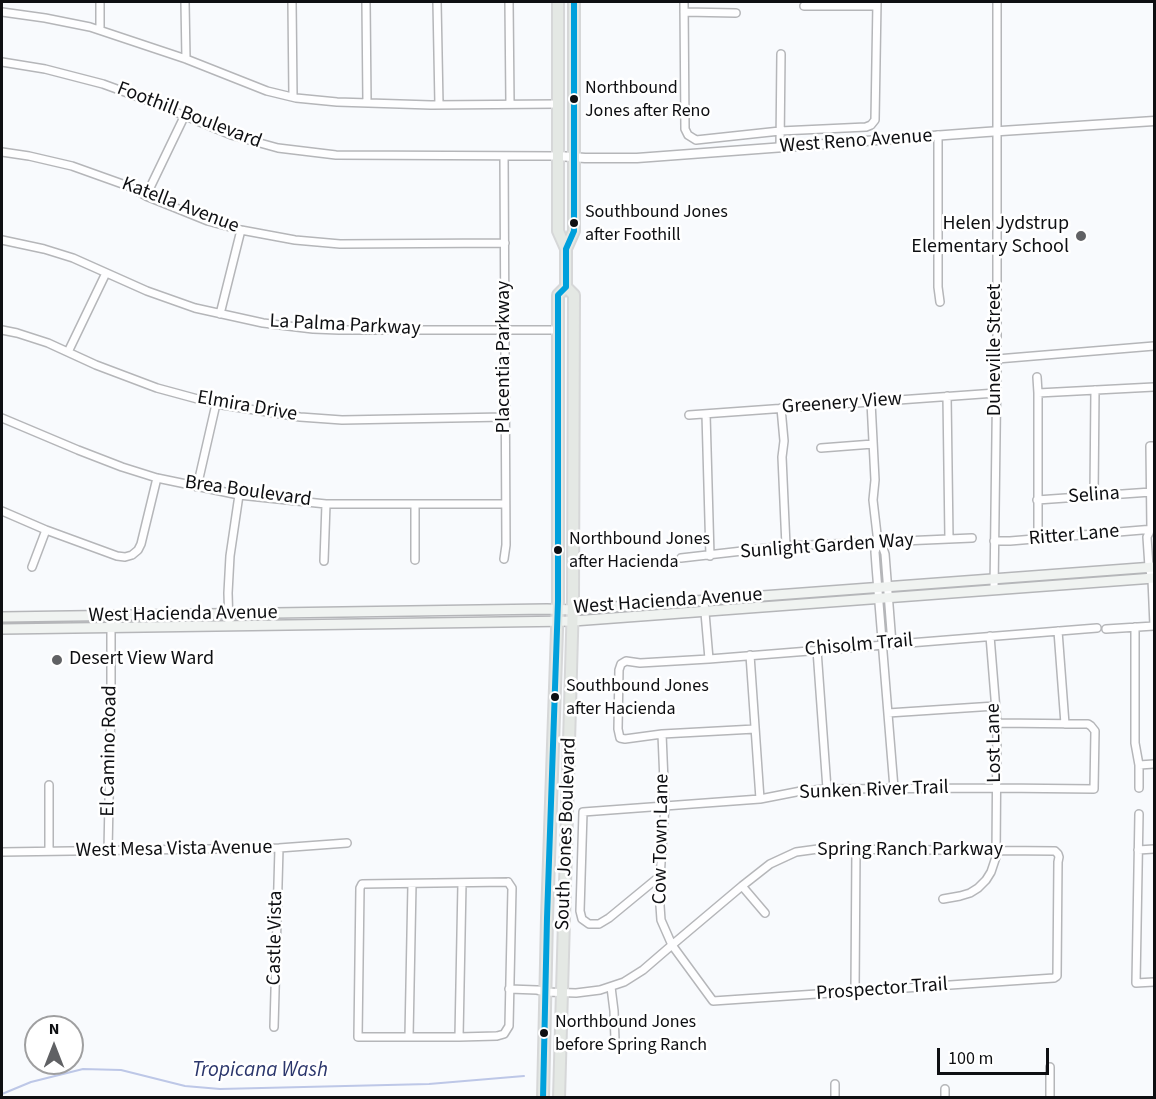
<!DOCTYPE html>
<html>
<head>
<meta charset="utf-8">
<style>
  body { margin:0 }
  #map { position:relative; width:1156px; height:1099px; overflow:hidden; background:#f8fafd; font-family:"Source Sans 3",sans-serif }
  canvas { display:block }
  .frame { position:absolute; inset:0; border:3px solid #0e0f12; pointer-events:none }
  .north { position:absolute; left:24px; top:1015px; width:60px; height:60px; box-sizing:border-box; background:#fff; border:2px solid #9f9fa0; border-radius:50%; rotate:0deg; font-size:16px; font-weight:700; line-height:24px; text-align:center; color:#0e0f12 }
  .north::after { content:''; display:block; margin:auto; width:21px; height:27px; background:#606164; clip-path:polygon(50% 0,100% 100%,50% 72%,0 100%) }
  .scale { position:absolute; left:937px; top:1048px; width:112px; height:27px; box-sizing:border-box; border:3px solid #0e0f12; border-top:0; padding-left:8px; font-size:18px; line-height:21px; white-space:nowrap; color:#0e0f12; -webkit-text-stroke:4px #fff; paint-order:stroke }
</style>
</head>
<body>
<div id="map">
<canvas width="1156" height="1099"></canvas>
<div class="frame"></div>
<div class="north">N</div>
<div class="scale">100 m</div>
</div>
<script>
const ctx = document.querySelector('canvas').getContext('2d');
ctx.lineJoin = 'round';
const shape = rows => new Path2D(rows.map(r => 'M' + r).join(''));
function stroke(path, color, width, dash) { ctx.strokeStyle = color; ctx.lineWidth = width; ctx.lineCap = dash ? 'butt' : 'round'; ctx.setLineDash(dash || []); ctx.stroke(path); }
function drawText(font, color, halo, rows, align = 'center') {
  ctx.font = font + ' "Source Sans 3",sans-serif'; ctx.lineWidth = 5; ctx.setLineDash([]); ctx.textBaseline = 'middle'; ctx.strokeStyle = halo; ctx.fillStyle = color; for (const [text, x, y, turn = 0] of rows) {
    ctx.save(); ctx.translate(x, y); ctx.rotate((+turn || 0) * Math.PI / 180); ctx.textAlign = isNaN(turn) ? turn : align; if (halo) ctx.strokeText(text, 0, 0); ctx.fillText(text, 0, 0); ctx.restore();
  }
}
stroke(shape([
  [2,1094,31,1082,83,1069,121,1070,185,1086,220,1089,429,1084,524,1076]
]), '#bdc7e7', 2);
const minor = shape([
  [185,2,186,59],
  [292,2,293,97],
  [366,2,367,103],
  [437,2,439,105],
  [509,2,510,104],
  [684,2,685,129,688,135,696,140,780,131,866,127,871,125,875,120,877,2],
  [804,6,877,6],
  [2,12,45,18,90,27,186,59,267,91,296,98,337,102,431,105,558,104],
  [684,12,736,13],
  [100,30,100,2],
  [2,62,45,69,103,84,144,99,231,135,278,148,336,155,558,156],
  [938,135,938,287,940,302],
  [780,147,781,54],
  [2,152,29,156,72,166,128,186,146,196,208,221,241,230,295,240,340,244,505,243],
  [504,156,506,545,504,559],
  [146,196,184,117],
  [2,240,44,249,73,258,147,291,195,308,263,323,313,329,339,330,558,330],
  [220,314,241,230],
  [2,330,17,333,48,343,96,365,157,388,216,404,300,417,342,420,505,417],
  [68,352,106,273],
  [997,359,1154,346],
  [1037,377,1038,393,1038,539],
  [1038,393,1154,387],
  [947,396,949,539],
  [871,402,875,480,873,500,878,543,875,552,876,566,894,788],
  [781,408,784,441,782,457,786,546],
  [706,414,710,556],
  [689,415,996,393],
  [2,418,78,450,122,467,157,478,239,495,326,504,505,504],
  [821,448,873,444],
  [197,487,216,404],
  [1094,496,1095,390],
  [1037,500,1151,492],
  [2,511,46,530,117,556,125,557,132,555,138,550,141,544,157,478],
  [994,541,1010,541,1154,529],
  [878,543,883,548,885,554,892,644],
  [681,558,786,546,972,538],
  [415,560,415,504],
  [324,561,326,504],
  [32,567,46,530],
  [994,590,997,359,997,2],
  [704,601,709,659],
  [229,626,228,593,230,556,239,495],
  [1154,626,1152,579,1149,567,1147,537,1151,529,1150,446,1154,446],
  [1135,627,1135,743,1139,765,1139,788],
  [1106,629,1154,626],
  [1058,631,1065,724],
  [817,650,827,789],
  [750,655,760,799],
  [888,713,995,706],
  [755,729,662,734,625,739,620,738,618,729,619,670,621,664,626,661,640,663,709,659,1097,628],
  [1139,765,1154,764],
  [1139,814,1136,983,1154,982],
  [1138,850,1154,849],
  [49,851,49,785],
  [108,851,111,702,111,616],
  [2,852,279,848,347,843],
  [660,876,609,918,599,924,589,924,582,919,580,911,583,812,760,799,801,791,827,789,997,788,1094,789,1095,731,1091,726,1088,724,997,723],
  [508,882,512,888,509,1026,504,1034,497,1036,459,1037,358,1037,360,888,362,884,508,882],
  [742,886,765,913],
  [943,899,960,896,970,893,978,888,986,880,991,872,996,857,997,723,990,636],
  [611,987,614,1011,615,1040],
  [509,989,537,990,546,992,576,993,600,990,624,982,643,970,672,945,742,886,770,864,796,852,818,849,1055,851,1058,854,1059,857,1058,862,1057,976,1054,978,713,1001,672,945,661,920,659,891,665,806,662,734],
  [855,991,856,849],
  [274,1027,279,848],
  [409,1037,412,884],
  [459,1037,462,883],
  [835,1098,835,1084],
  [945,1098,945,1089],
  [1050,1098,1050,1067]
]);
const tertiary = shape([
  [558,156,585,158,637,158,986,132,1154,121]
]);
const secondary = shape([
  [2,617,547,609,573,610,1154,567],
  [2,629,573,621,1154,578]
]);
const primary = shape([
  [558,2,558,231,566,249],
  [543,1098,547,918,558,601,558,295,566,287,566,249,574,231,574,2],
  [559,1098,573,600,574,295,566,287]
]);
stroke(minor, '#b5b6b9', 10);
stroke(tertiary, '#b5b6b9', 11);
stroke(secondary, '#b5b6b9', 12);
stroke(primary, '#d6d7d8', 14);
stroke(minor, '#fefeff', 7);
stroke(tertiary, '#fefeff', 8);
stroke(secondary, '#f0f3f1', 9);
stroke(primary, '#e4e8e4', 10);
stroke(shape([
  [543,1098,547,918,558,601,558,295,566,287,566,249,574,231,574,2]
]), '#00a0dc', 6);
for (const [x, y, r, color] of [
  [574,99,5,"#0e0f12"],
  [574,223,5,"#0e0f12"],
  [1081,236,6,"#606164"],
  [558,550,5,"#0e0f12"],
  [57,660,6,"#606164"],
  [555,697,5,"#0e0f12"],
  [544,1033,5,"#0e0f12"]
]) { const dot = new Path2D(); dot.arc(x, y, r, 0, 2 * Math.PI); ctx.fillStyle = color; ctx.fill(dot); stroke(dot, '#fff', 2); }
drawText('18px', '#0e0f12', '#fff', [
  ["Northbound",585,89],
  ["Jones after Reno",585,112],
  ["Southbound Jones",585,213],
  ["after Foothill",585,236],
  ["Northbound Jones",569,540],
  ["after Hacienda",569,563],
  ["Southbound Jones",566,687],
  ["after Hacienda",566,710],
  ["Northbound Jones",555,1023],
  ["before Spring Ranch",555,1046]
], 'left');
drawText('20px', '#0e0f12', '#fff', [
  ["Foothill Boulevard",189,116,21],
  ["West Reno Avenue",856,142,-4],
  ["Katella Avenue",180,206,21],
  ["La Palma Parkway",345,326,3],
  ["Duneville Street",996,350,-90],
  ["Placentia Parkway",505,357,-90],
  ["Greenery View",842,404,-4],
  ["Elmira Drive",247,407,10],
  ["Brea Boulevard",248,492,8],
  ["Selina",1094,496,-4],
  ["Ritter Lane",1074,536,-5],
  ["Sunlight Garden Way",827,547,-4],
  ["West Hacienda Avenue",668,602,-4],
  ["West Hacienda Avenue",183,615,-1],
  ["Chisolm Trail",859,646,-5],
  ["Lost Lane",995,743,-91],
  ["El Camino Road",110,751,-89],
  ["Sunken River Trail",874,791,-2],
  ["South Jones Boulevard",567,834,-88],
  ["Cow Town Lane",662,839,-89],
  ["West Mesa Vista Avenue",174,850,-1],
  ["Spring Ranch Parkway",910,851],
  ["Castle Vista",276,938,-89],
  ["Prospector Trail",882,990,-4]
]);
drawText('20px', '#0e0f12', '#fff', [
  ["Helen Jydstrup",1069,225],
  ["Elementary School",1069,248],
  ["Desert View Ward",69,660,"left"]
], 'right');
drawText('italic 21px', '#2b366c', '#fff', [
  ["Tropicana Wash",260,1071]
]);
</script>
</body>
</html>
